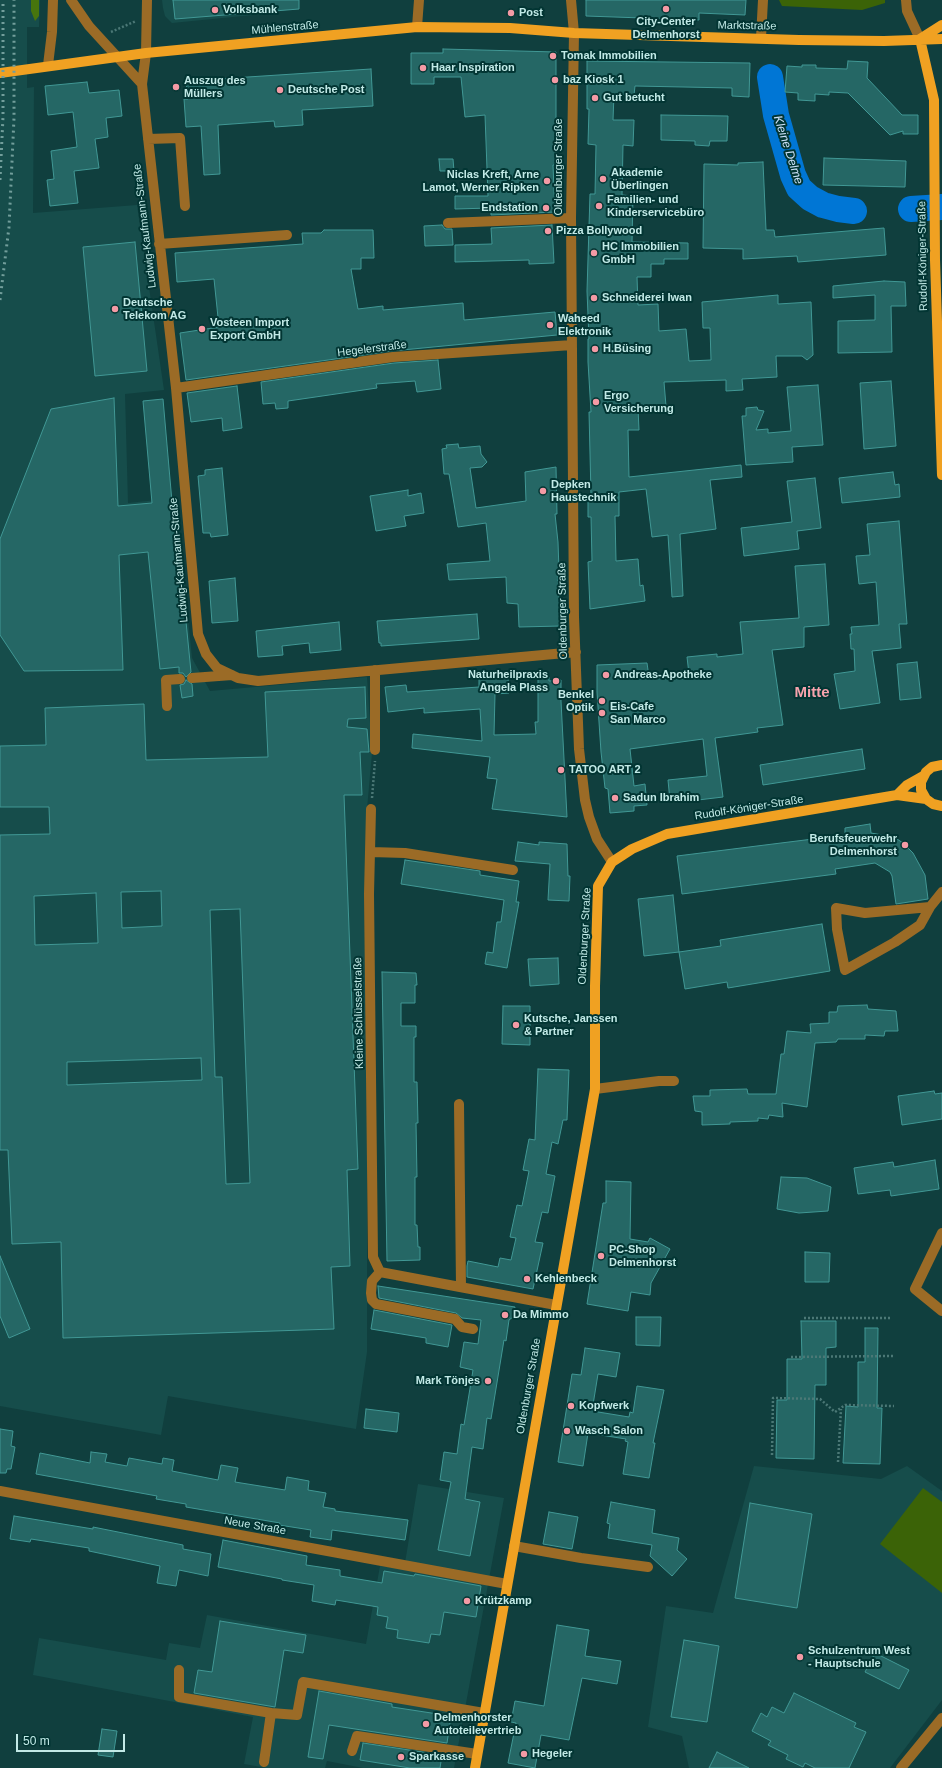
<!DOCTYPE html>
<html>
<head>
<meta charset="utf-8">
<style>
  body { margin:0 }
  #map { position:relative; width:942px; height:1768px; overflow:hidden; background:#103f3e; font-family:Arial,sans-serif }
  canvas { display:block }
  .scale { position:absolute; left:16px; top:1734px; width:109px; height:18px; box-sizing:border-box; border:2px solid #c2eae7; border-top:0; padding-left:5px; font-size:12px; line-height:14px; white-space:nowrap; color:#c2eae7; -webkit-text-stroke:3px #023533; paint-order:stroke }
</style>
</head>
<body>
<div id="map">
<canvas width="942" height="1768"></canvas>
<div class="scale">50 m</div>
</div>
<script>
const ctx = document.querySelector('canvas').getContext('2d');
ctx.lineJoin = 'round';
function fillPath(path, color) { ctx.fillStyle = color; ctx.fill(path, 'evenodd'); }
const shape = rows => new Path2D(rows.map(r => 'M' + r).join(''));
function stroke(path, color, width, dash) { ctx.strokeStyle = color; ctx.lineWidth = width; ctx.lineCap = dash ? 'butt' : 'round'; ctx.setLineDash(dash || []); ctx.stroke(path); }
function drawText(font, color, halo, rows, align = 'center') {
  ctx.font = font + ' Arial,sans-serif'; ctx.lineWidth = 4; ctx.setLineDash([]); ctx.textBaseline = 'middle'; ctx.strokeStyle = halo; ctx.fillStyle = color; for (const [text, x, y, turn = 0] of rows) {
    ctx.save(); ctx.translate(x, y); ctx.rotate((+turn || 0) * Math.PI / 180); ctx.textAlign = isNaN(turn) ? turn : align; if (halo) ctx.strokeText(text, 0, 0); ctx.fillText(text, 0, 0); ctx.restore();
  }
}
fillPath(shape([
  [0,0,40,0,39,27,27,27,27,88,34,87,33,213,137,205,164,390,125,394,128,503,176,498,192,658,210,691,367,677,372,753,367,809,367,1352,356,1429,168,1396,161,1435,0,1406],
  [162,0,262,0,263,14,172,23,165,16,163,8],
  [754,1466,881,1479,907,1466,942,1491,942,1700,890,1768,689,1768,682,1736,648,1727,666,1606,713,1613],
  [418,1484,504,1498,454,1768,363,1768,327,1761,325,1768,267,1768,244,1764,253,1717,33,1675,39,1638,166,1660,169,1643,200,1648,207,1615,366,1644,380,1566,404,1569]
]), '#164d4b');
fillPath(shape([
  [779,0,885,0,885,3,862,10,782,6],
  [923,1488,942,1502,942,1593,880,1544]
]), '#3b6307');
fillPath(shape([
  [31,0,39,0,39,16,35,21,31,11]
]), '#47750d');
stroke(shape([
  [770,77,776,115,793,175,799,188,810,198,823,205,838,209,854,211],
  [911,209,942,207]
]), '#0076d5', 26);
const building = shape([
  [173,0,299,0,299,9,175,19,173,0],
  [586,0,746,0,745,15,699,13,699,20,586,16,586,0],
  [443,49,556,52,556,165,553,165,555,212,491,215,491,208,455,209,455,196,488,196,485,115,465,117,461,77,434,77,434,84,411,84,411,53,443,53,443,49],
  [587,61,750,63,749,97,732,96,732,88,635,86,634,95,614,94,613,120,634,120,633,146,623,145,622,195,633,196,632,242,688,243,688,259,664,259,664,264,651,264,651,277,637,277,638,305,658,304,659,331,686,329,689,361,711,360,710,328,703,328,702,302,778,295,778,304,811,302,813,355,807,360,802,356,776,356,777,377,742,379,743,390,726,391,726,380,664,382,666,406,638,408,639,430,628,430,629,477,741,465,742,477,710,480,716,529,680,534,683,596,672,597,668,535,652,537,646,489,619,492,619,516,615,516,616,561,638,559,640,586,643,585,645,601,590,609,588,562,592,561,591,517,588,517,588,495,591,495,589,412,591,412,588,362,588,339,589,339,587,291,590,194,595,194,596,145,588,144,589,109,587,109,587,61],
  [848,61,868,62,867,78,902,115,918,115,918,134,903,134,903,131,890,135,848,93,829,92,829,95,815,94,815,101,798,100,798,93,785,92,787,66,802,67,802,65,816,65,816,68,847,69,848,61],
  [371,69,373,106,302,110,303,125,275,127,274,121,218,125,220,174,204,175,201,126,186,127,184,99,188,99,186,81,371,69],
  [87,82,89,93,119,90,122,116,106,118,108,137,95,139,99,168,74,171,78,203,50,206,47,180,54,179,51,151,77,147,73,112,48,115,45,86,87,82],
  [661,115,728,116,727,141,710,141,709,146,695,145,695,141,661,140,661,115],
  [824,158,906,161,905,187,823,185,824,158],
  [439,159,453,159,454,171,440,171,439,159],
  [763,162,766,230,774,230,775,237,884,228,886,255,798,262,797,256,743,259,743,249,703,248,704,164,738,165,738,163,763,162],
  [442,225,445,229,452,229,453,245,425,246,424,226,442,225],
  [552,225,554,263,529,264,529,260,455,262,455,245,492,244,491,228,552,225],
  [324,230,373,230,374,258,361,258,361,269,351,269,358,309,383,306,383,310,463,303,464,320,555,312,557,335,392,351,186,380,180,333,219,327,214,279,177,282,175,253,303,244,302,233,321,233,324,230],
  [135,242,147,371,95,376,83,247,135,242],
  [884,281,905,282,906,306,891,306,892,352,838,353,838,321,875,320,875,295,833,298,833,286,884,281],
  [438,360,441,389,417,392,415,381,376,384,377,388,288,401,288,408,276,409,275,403,263,404,261,382,394,363,438,360],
  [891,381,896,446,864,449,860,383,891,381],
  [818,385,823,445,792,447,793,462,746,465,742,416,746,416,746,408,757,407,758,410,764,411,756,430,768,429,768,433,791,431,787,387,818,385],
  [237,386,242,428,223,431,222,418,191,422,187,393,237,386],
  [114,398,118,506,152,503,143,401,163,399,172,502,174,501,191,672,186,677,183,673,179,673,179,667,160,669,148,552,119,555,123,670,24,671,0,635,0,539,51,409,114,398],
  [458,444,459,448,480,446,481,454,487,462,482,467,470,468,476,508,526,501,525,472,556,467,557,514,555,514,558,542,559,571,557,571,561,626,519,627,518,604,507,603,506,577,449,580,447,564,490,561,486,523,458,527,449,474,444,474,442,449,447,448,446,445,458,444],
  [222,468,228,535,211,537,210,533,203,533,198,476,205,475,205,470,222,468],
  [893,472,895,485,899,484,900,497,842,503,839,478,893,472],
  [815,478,821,528,797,531,799,549,744,556,741,528,792,522,787,481,815,478],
  [408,490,408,496,421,493,424,513,404,516,406,526,376,531,370,496,408,490],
  [899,521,907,624,899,624,901,648,872,651,880,703,840,709,834,674,855,671,854,649,851,649,850,634,852,634,851,627,879,625,876,582,859,584,856,556,870,555,867,524,899,521],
  [825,564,829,625,804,627,804,647,772,650,783,725,757,728,758,732,715,738,723,797,698,800,698,797,670,801,668,780,707,776,703,739,630,749,634,786,645,784,647,805,634,806,634,811,610,813,608,789,605,788,601,752,597,692,597,665,647,663,649,677,662,675,664,677,689,674,687,657,717,654,717,657,743,654,740,622,799,618,795,566,825,564],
  [235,578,238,621,212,623,209,581,235,578],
  [477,614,479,639,381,646,381,643,379,643,377,621,477,614],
  [339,622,341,650,310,653,309,643,282,646,283,655,258,657,256,631,339,622],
  [917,662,921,698,900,700,897,664,917,662],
  [479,677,494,677,494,679,508,678,509,693,495,694,494,735,536,734,535,722,538,722,538,677,549,677,549,681,561,680,561,701,567,817,492,809,497,779,487,778,490,757,412,748,413,734,482,741,480,709,424,713,424,708,388,712,385,687,406,685,407,692,479,687,479,677],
  [186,680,192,684,193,696,182,698,180,685,184,684,186,680],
  [365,687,366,718,348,719,347,727,367,729,369,752,360,752,362,795,344,795,358,1169,347,1170,350,1266,331,1267,334,1329,63,1338,61,1242,12,1244,8,1150,0,1150,0,835,50,834,49,807,0,807,0,746,46,745,45,708,144,704,146,760,268,757,265,692,365,687],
  [161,891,162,926,122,928,121,892,161,891],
  [96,893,98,943,35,945,34,896,96,893],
  [240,909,250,1183,226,1184,222,1077,215,1077,210,910,240,909],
  [201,1058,202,1080,67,1085,67,1062,201,1058],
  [862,749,865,769,763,785,760,765,862,749],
  [870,824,871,833,888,836,897,839,903,843,913,853,925,875,928,899,896,904,892,876,890,872,875,863,835,869,836,874,682,894,677,856,845,835,845,828,870,824],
  [518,842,539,845,539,842,567,844,568,876,570,876,569,901,548,900,550,864,515,861,518,842],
  [405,860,480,871,480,875,519,881,516,902,519,902,507,968,485,964,487,952,493,953,497,922,501,922,504,900,401,884,405,860],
  [673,895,679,952,644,956,638,899,673,895],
  [822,924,830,971,728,988,727,982,685,989,679,952,721,946,720,940,822,924],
  [558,958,559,984,530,986,528,959,558,958],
  [382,972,416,973,417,985,415,985,415,1003,401,1003,401,1026,416,1026,416,1037,414,1037,414,1082,417,1082,418,1123,416,1123,417,1177,415,1177,415,1225,417,1225,418,1247,420,1247,420,1260,387,1261,382,972],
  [867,1005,868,1009,896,1011,898,1031,885,1031,884,1036,865,1035,865,1039,838,1039,836,1042,815,1043,807,1107,782,1103,783,1117,769,1115,768,1119,758,1118,758,1121,730,1122,730,1124,702,1125,702,1112,695,1111,693,1096,710,1096,710,1090,747,1089,748,1094,776,1094,781,1054,784,1054,787,1031,811,1033,810,1024,829,1023,829,1012,837,1012,838,1006,867,1005],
  [503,1006,530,1006,530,1045,502,1044,503,1006],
  [538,1069,569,1070,567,1120,563,1120,558,1144,552,1142,546,1174,555,1176,548,1213,542,1212,535,1242,543,1243,533,1289,467,1277,467,1266,468,1261,498,1267,500,1258,511,1260,516,1238,510,1237,517,1205,522,1206,529,1171,523,1170,529,1139,535,1140,538,1069],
  [934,1091,935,1094,942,1093,942,1119,902,1125,898,1096,934,1091],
  [935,1160,939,1189,891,1196,890,1190,858,1194,854,1168,893,1162,894,1167,935,1160],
  [781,1177,807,1178,831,1187,828,1211,799,1213,777,1209,781,1177],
  [606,1181,631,1182,630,1239,648,1242,650,1238,670,1249,651,1283,650,1295,631,1292,628,1311,587,1304,603,1203,606,1203,606,1181],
  [805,1252,830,1253,829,1282,805,1282,805,1252],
  [0,1256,30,1329,9,1338,0,1316,0,1256],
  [378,1286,515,1307,513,1317,509,1320,506,1341,504,1340,491,1419,487,1418,483,1449,472,1447,465,1499,480,1502,470,1556,438,1550,451,1482,440,1480,444,1452,457,1454,461,1424,464,1425,473,1370,460,1367,464,1342,478,1344,481,1320,462,1318,456,1313,379,1298,378,1286],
  [374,1310,452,1325,448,1347,426,1343,426,1338,371,1329,374,1310],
  [636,1317,661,1317,660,1346,636,1345,636,1317],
  [801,1321,836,1321,836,1347,826,1348,826,1385,815,1385,814,1459,776,1458,777,1400,787,1400,787,1359,802,1359,801,1321],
  [865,1328,878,1328,877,1408,882,1408,880,1464,843,1463,846,1406,858,1407,858,1362,865,1362,865,1328],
  [585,1348,620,1353,616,1377,598,1374,592,1411,629,1417,630,1412,633,1413,637,1386,664,1390,653,1443,655,1443,649,1478,623,1474,628,1442,625,1441,626,1439,588,1433,583,1466,558,1462,572,1374,581,1375,585,1348],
  [366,1409,399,1413,397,1432,364,1428,366,1409],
  [0,1429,13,1431,11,1446,15,1447,11,1469,7,1469,6,1473,0,1473,0,1429],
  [91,1452,107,1454,105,1462,127,1466,129,1458,162,1464,163,1458,174,1460,172,1471,218,1480,221,1465,238,1468,235,1482,285,1490,287,1477,309,1481,308,1490,326,1493,323,1507,335,1509,335,1511,408,1520,405,1540,332,1530,331,1540,310,1537,311,1530,279,1525,280,1523,186,1507,186,1504,156,1499,157,1496,36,1474,40,1453,90,1463,91,1452],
  [611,1502,655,1510,652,1533,679,1538,677,1550,687,1559,672,1576,650,1556,652,1545,608,1538,610,1524,607,1523,611,1502],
  [750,1503,812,1514,797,1608,735,1598,750,1503],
  [549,1512,578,1517,572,1549,543,1544,549,1512],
  [14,1516,93,1529,93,1527,183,1545,183,1549,211,1554,208,1576,179,1570,176,1586,157,1583,160,1566,89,1551,89,1548,31,1539,30,1542,10,1539,14,1516],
  [223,1540,307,1556,306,1565,340,1570,340,1576,382,1583,384,1571,414,1576,415,1574,481,1586,476,1617,444,1612,440,1635,431,1634,429,1643,397,1638,398,1630,386,1628,388,1617,377,1615,378,1607,336,1600,335,1605,312,1601,314,1585,282,1580,282,1579,218,1567,223,1540],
  [220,1621,306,1635,303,1653,284,1650,275,1707,194,1693,198,1670,212,1672,220,1621],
  [557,1625,589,1630,585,1656,621,1661,617,1684,582,1678,569,1740,541,1735,535,1768,508,1763,516,1723,511,1722,515,1701,544,1706,557,1625],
  [684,1640,719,1646,707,1722,671,1717,684,1640],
  [875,1653,909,1670,899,1689,865,1672,875,1653],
  [319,1691,392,1704,392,1707,451,1716,447,1743,329,1725,323,1759,308,1757,319,1691],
  [794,1693,856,1723,854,1727,866,1732,849,1768,815,1768,805,1763,803,1767,786,1759,788,1755,768,1745,771,1741,752,1731,761,1713,767,1717,772,1707,784,1713,794,1693],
  [102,1729,117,1731,113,1757,98,1755,102,1729],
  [363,1743,442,1755,440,1768,410,1768,360,1760,363,1743],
  [717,1752,749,1768,709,1768,717,1752]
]);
fillPath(building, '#256765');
stroke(building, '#419895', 1);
stroke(shape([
  [111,32,136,21],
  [372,798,375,761],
  [804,1318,892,1318],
  [791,1357,893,1356],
  [772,1455,773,1398,820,1399,835,1412,845,1405,894,1406],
  [838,1462,841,1409]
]), '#4b7876', 2.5, [2, 2]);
stroke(shape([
  [71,0,89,26,142,84],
  [147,0,146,53,142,84,176,388,198,634,206,654,217,668,238,678,258,681,576,652],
  [571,0,574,33,571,218,574,617,579,749,585,800,589,817,597,839,612,862],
  [906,0,907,11,920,39],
  [417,27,419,0],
  [761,38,763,0],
  [48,65,52,32,53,0],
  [148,139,180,138,185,206],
  [448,223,571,218],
  [159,244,287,235],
  [176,388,393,357,572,345],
  [375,670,375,750],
  [192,678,232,675],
  [167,706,166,680,180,679],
  [371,809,369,894,373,1257,380,1272,556,1305],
  [371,852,405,853,513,870],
  [930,907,865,913,836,908,837,929,845,970,895,942,920,925,930,907,942,892],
  [595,1089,659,1081,674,1081],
  [459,1104,461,1287],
  [942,1233,915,1289,942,1311],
  [380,1272,372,1281,371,1293,372,1300,376,1304,455,1319,462,1327,473,1329],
  [0,1491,507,1584],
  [514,1546,581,1558,648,1567],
  [179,1670,179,1697,271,1713],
  [352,1751,357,1736,477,1754],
  [264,1762,271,1713,297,1715,303,1682,484,1713],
  [901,1768,942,1718]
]), '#9b6b26', 10);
stroke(shape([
  [920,39,934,100,935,260,942,475],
  [920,39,942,25],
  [0,73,146,53,417,27,510,28,574,33,799,40,884,41,942,39],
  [942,765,932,767,926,772,921,782,921,790,926,799,933,804,942,806],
  [897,795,907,785,923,776],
  [475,1768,595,1089,595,986,598,886,612,862,632,849,667,834,897,795,926,799]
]), '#f0a122', 10);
stroke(shape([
  [0,180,3,117,3,0],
  [0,300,9,227,14,118,14,0]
]), '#729e9b', 3, [2, 4]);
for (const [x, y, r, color] of [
  [666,9,4,"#f49aa5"],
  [215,10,4,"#f49aa5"],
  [511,13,4,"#f49aa5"],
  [553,56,4,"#f49aa5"],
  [423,68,4,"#f49aa5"],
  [555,80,4,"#f49aa5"],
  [176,87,4,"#f49aa5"],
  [280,90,4,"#f49aa5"],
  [595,98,4,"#f49aa5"],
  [603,179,4,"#f49aa5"],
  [547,181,4,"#f49aa5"],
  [599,206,4,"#f49aa5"],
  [546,208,4,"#f49aa5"],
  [548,231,4,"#f49aa5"],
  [594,253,4,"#f49aa5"],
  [594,298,4,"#f49aa5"],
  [115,309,4,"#f49aa5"],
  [550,325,4,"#f49aa5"],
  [202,329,4,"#f49aa5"],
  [595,349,4,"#f49aa5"],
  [596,402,4,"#f49aa5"],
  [543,491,4,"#f49aa5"],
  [606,675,4,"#f49aa5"],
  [556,681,4,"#f49aa5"],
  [602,701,4,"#f49aa5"],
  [602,713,4,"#f49aa5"],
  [561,770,4,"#f49aa5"],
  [615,798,4,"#f49aa5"],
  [905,845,4,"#f49aa5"],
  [516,1025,4,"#f49aa5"],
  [601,1256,4,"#f49aa5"],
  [527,1279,4,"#f49aa5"],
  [505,1315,4,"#f49aa5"],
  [488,1381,4,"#f49aa5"],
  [571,1406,4,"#f49aa5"],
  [567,1431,4,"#f49aa5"],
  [467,1601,4,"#f49aa5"],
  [800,1657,4,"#f49aa5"],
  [426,1724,4,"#f49aa5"],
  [524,1754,4,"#f49aa5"],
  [401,1757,4,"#f49aa5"]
]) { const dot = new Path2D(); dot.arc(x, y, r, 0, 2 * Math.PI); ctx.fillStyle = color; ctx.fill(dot); stroke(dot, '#023533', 1.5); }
drawText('bold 11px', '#c2eae7', '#023533', [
  ["Volksbank",223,10],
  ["Post",519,13],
  ["City-Center",666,22,"center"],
  ["Delmenhorst",666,35,"center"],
  ["Tomak Immobilien",561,56],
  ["Haar Inspiration",431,68],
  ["baz Kiosk 1",563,80],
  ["Auszug des",184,81],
  ["Müllers",184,94],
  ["Deutsche Post",288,90],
  ["Gut betucht",603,98],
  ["Akademie",611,173],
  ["Überlingen",611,186],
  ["Niclas Kreft, Arne",539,175,"right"],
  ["Lamot, Werner Ripken",539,188,"right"],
  ["Familien- und",607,200],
  ["Kinderservicebüro",607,213],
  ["Endstation",538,208,"right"],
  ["Pizza Bollywood",556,231],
  ["HC Immobilien",602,247],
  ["GmbH",602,260],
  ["Schneiderei Iwan",602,298],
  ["Deutsche",123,303],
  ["Telekom AG",123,316],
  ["Waheed",558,319],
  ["Elektronik",558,332],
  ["Vosteen Import",210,323],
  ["Export GmbH",210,336],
  ["H.Büsing",603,349],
  ["Ergo",604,396],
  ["Versicherung",604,409],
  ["Depken",551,485],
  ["Haustechnik",551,498],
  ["Naturheilpraxis",548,675,"right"],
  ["Angela Plass",548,688,"right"],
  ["Andreas-Apotheke",614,675],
  ["Benkel",594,695,"right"],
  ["Optik",594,708,"right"],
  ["Eis-Cafe",610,707],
  ["San Marco",610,720],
  ["TATOO ART 2",569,770],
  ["Sadun Ibrahim",623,798],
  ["Berufsfeuerwehr",897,839,"right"],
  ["Delmenhorst",897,852,"right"],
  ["Kutsche, Janssen",524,1019],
  ["& Partner",524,1032],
  ["PC-Shop",609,1250],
  ["Delmenhorst",609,1263],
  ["Kehlenbeck",535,1279],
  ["Da Mimmo",513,1315],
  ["Mark Tönjes",480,1381,"right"],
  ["Kopfwerk",579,1406],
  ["Wasch Salon",575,1431],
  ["Krützkamp",475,1601],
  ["Schulzentrum West",808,1651],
  ["- Hauptschule",808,1664],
  ["Delmenhorster",434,1718],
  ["Autoteilevertrieb",434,1731],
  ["Hegeler",532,1754],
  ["Sparkasse",409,1757]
], 'left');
drawText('11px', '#c2eae7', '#023533', [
  ["Marktstraße",747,26,1],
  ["Mühlenstraße",285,28,-5],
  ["Oldenburger Straße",559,167,-90],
  ["Ludwig-Kaufmann-Straße",145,226,-97],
  ["Rudolf-Königer-Straße",923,256,-91],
  ["Hegelerstraße",372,349,-7],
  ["Ludwig-Kaufmann-Straße",179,560,-95],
  ["Oldenburger Straße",563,611,-91],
  ["Rudolf-Königer-Straße",749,808,-9],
  ["Oldenburger Straße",585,936,-87],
  ["Kleine Schlüsselstraße",359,1013,-91],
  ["Oldenburger Straße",529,1386,-80],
  ["Neue Straße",255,1526,10]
]);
drawText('italic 12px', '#cce1f9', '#023533', [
  ["Kleine Delme",788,150,72]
]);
drawText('bold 15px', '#f7a3ad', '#023533', [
  ["Mitte",812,693]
]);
</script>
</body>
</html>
